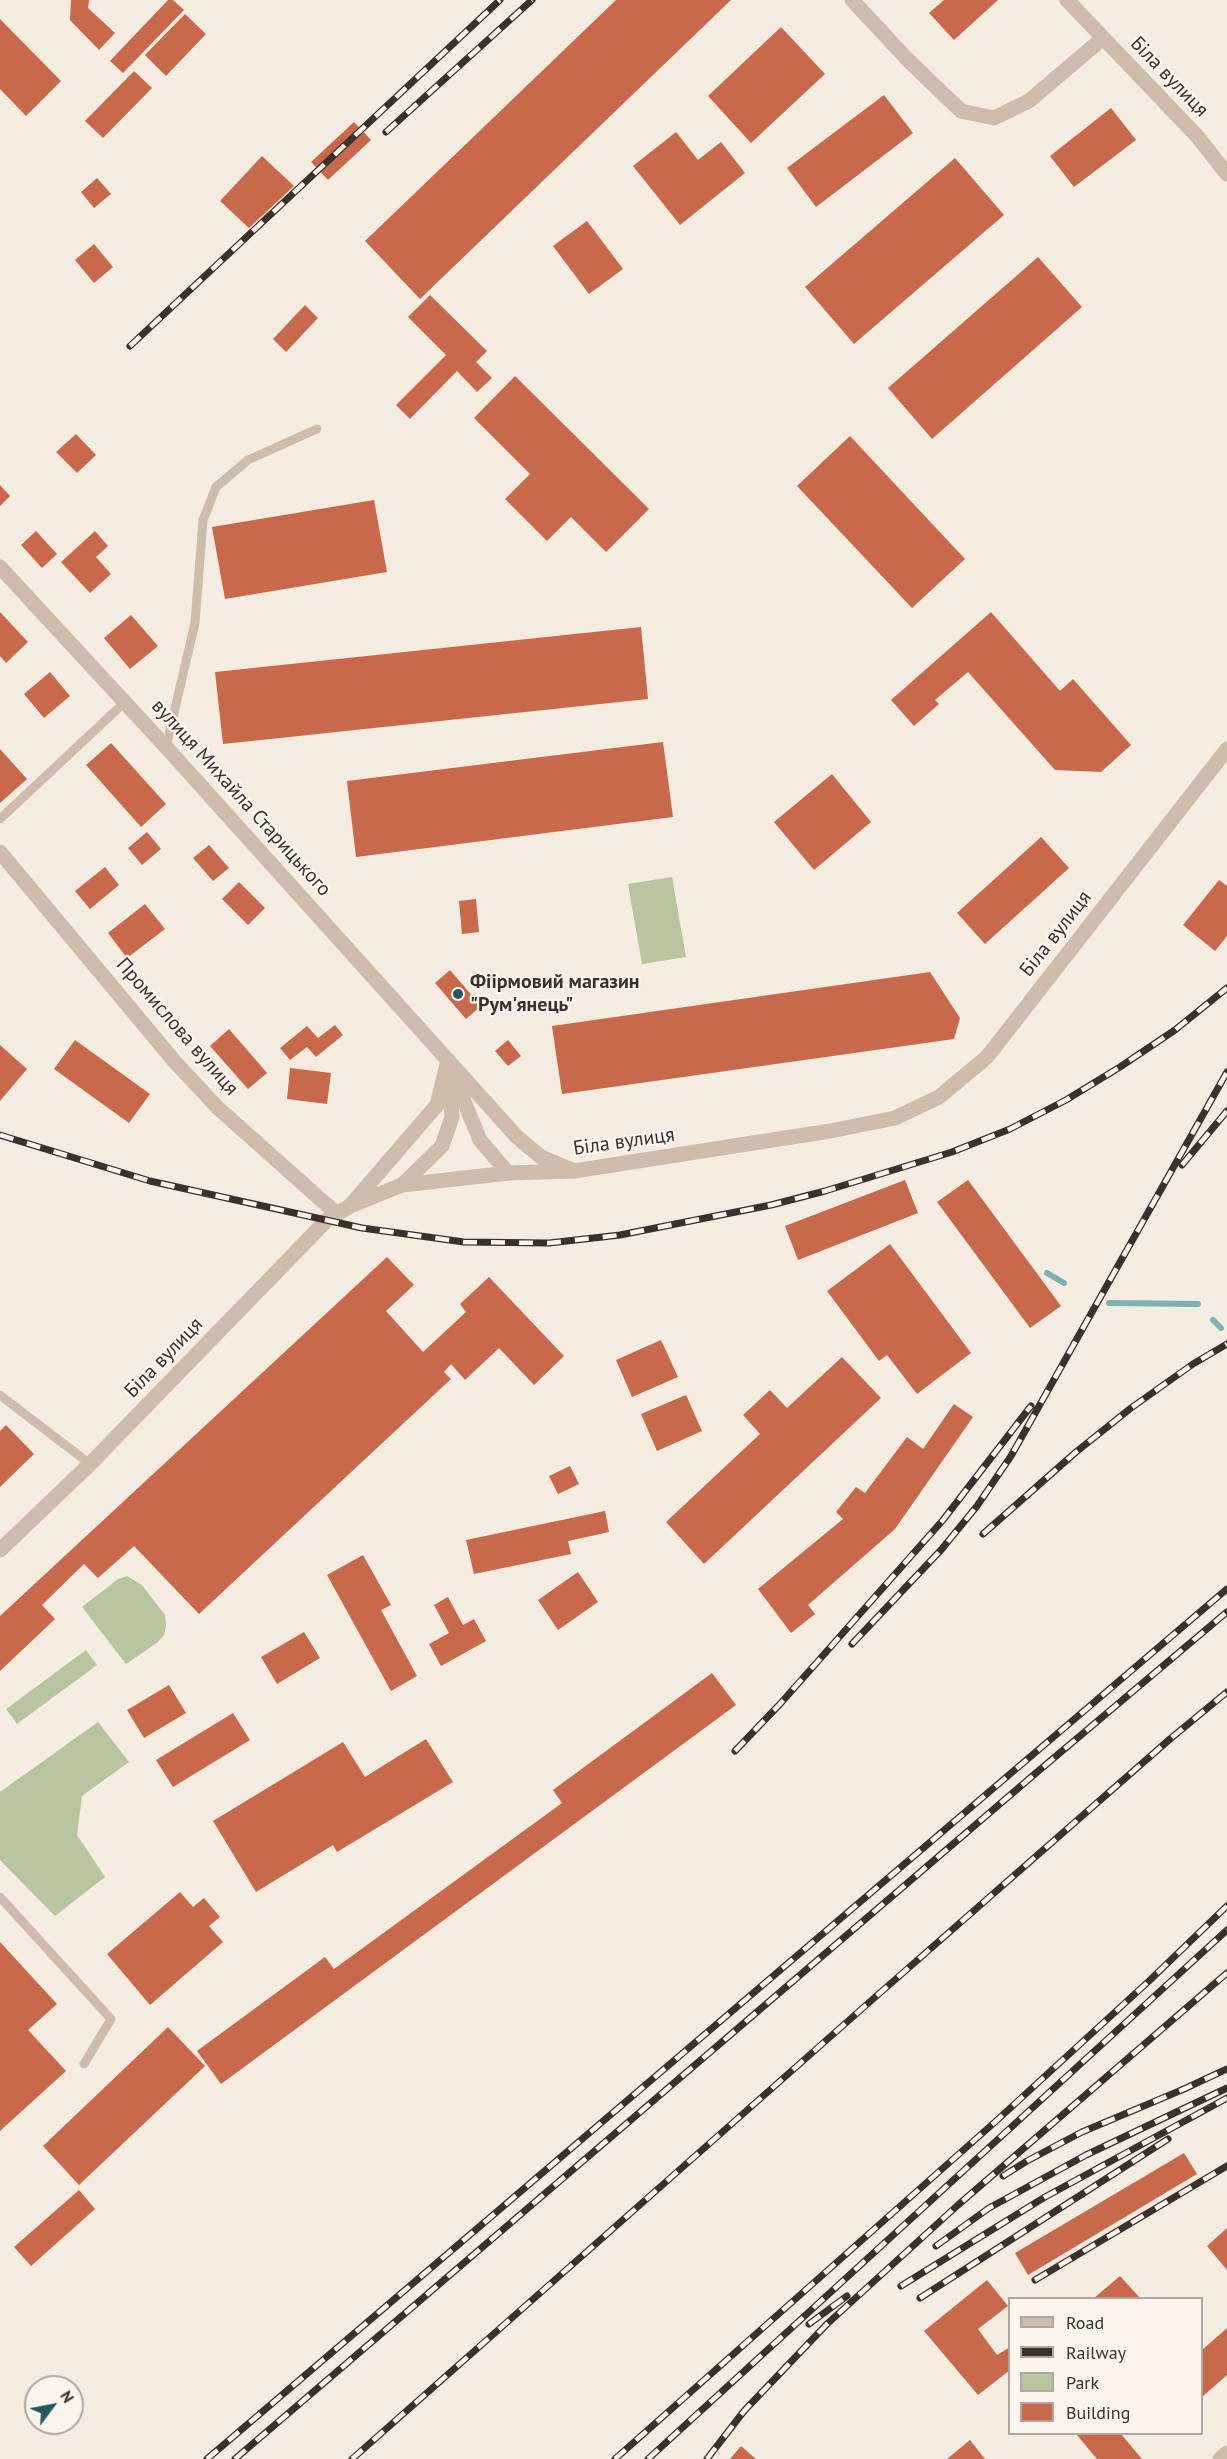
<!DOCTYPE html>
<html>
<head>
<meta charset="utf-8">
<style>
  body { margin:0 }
  #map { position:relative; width:1227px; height:2459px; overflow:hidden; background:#f4ebe1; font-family:"PT Sans",sans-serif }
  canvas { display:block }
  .legend { position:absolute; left:1008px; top:2297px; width:195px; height:138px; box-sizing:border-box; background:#fbf5ee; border:2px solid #aea6a0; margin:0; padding:8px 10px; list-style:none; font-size:18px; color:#3b302b }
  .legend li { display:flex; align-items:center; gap:12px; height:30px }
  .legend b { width:30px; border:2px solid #aea6a0 }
  .north { position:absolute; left:24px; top:2375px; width:60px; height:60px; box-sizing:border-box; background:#fbf5ee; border:2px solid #aea6a0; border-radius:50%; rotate:58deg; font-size:16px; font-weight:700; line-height:24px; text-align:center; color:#3b302b }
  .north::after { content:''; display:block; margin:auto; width:21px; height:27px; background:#1f5a5e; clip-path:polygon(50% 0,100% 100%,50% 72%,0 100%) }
</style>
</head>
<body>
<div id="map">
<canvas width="1227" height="2459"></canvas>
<ul class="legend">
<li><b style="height:8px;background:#cdbbac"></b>Road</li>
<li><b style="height:8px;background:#3b302b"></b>Railway</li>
<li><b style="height:16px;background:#b8c4a0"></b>Park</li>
<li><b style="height:16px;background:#c8694b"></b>Building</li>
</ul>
<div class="north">N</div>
</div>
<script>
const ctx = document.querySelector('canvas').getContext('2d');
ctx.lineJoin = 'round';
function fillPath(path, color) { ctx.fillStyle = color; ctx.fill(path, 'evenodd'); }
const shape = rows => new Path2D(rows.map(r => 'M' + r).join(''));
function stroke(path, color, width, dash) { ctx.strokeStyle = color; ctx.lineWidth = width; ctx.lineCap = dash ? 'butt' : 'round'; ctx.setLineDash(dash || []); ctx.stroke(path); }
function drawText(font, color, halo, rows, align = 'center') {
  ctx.font = font + ' "PT Sans",sans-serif'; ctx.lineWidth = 4.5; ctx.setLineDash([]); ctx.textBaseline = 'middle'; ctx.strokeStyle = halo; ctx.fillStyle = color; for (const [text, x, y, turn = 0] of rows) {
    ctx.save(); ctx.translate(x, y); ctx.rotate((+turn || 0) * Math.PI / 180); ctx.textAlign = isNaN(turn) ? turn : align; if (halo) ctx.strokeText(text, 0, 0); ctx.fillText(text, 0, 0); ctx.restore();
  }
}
fillPath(shape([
  [672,877,686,957,642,964,628,884],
  [127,1576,142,1585,165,1615,166,1626,164,1635,158,1642,126,1664,82,1607,118,1579],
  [86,1650,97,1665,17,1724,6,1709],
  [98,1722,129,1762,82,1796,77,1835,105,1877,55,1916,0,1860,0,1792]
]), '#b8c4a0');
stroke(shape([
  [1047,1273,1064,1283],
  [1109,1303,1198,1304],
  [1213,1320,1221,1328]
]), '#7fb0b2', 6);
fillPath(shape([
  [71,0,89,0,88,8,115,33,99,50,70,20],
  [168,0,173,0,184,10,123,73,110,61],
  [616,0,731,0,420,299,365,241],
  [944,0,998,0,954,40,929,13],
  [185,14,206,34,166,76,145,55],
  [0,19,61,81,26,116,0,89],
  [781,27,825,74,751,143,708,96],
  [134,71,152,88,103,138,85,121],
  [884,95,913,133,816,207,787,168],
  [1111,108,1136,140,1074,187,1050,156],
  [354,122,371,140,328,180,311,162],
  [676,132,698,160,721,142,745,173,680,225,633,166],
  [262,156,294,186,249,228,220,201],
  [955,158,1004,215,854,344,805,287],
  [97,178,111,194,94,208,81,192],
  [587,221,623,269,589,294,553,246],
  [94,244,113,267,94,283,75,260],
  [1038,257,1082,307,932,439,888,388],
  [430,295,487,351,476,362,492,378,477,392,457,371,410,419,396,405,446,355,408,317],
  [305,305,318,318,286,352,273,339],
  [515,376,649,509,606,552,571,517,547,541,505,499,530,474,474,418],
  [76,434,96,455,77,473,56,452],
  [850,436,965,559,912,608,797,486],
  [0,485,10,496,0,506],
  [374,500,387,572,225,599,212,527],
  [36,531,57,554,42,568,21,545],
  [95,531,108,546,96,557,111,574,90,593,61,562],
  [0,612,28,642,6,663,0,656],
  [991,612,1060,691,1073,679,1131,745,1101,772,1055,770,968,672,935,700,939,704,914,726,891,700],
  [131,615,158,646,130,669,104,638],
  [641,627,648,699,223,744,215,672],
  [50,672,70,696,44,718,24,694],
  [663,742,673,817,356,857,347,781],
  [111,743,166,804,141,827,86,765],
  [0,749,27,779,0,803],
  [832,774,871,822,814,870,774,822],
  [147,832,161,849,142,865,128,848],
  [1041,837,1069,868,985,944,957,913],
  [209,845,229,868,213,881,193,858],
  [105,867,119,885,90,909,75,891],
  [1219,880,1227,886,1227,936,1215,951,1183,925],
  [239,882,265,908,248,925,222,899],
  [476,899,479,932,462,934,459,901],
  [145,904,165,929,127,958,108,933],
  [450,970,481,1006,466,1019,435,983],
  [930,972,960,1018,954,1039,562,1094,552,1026],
  [335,1025,343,1035,316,1057,307,1047,290,1060,280,1048,307,1026,318,1038],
  [229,1029,267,1073,248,1089,210,1046],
  [75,1040,150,1094,129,1123,54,1069],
  [508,1040,521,1056,508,1066,495,1051],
  [0,1045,27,1069,0,1101],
  [290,1068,331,1073,327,1104,287,1099],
  [905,1180,918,1213,798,1260,785,1226],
  [968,1180,1061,1306,1030,1328,937,1202],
  [890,1244,971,1353,917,1394,887,1355,879,1361,827,1291],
  [387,1257,414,1285,386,1311,423,1352,466,1312,460,1304,489,1277,564,1356,534,1385,499,1348,465,1380,451,1364,444,1372,451,1379,199,1614,134,1546,98,1578,84,1564,42,1605,55,1619,0,1671,0,1616],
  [661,1340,678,1377,632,1397,616,1360],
  [842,1357,881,1398,704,1564,666,1522,760,1434,743,1415,770,1390,787,1408],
  [686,1395,702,1431,657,1451,641,1414],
  [954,1404,973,1417,895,1529,808,1605,815,1614,791,1633,758,1589,843,1519,836,1512,856,1487,865,1493,907,1437,923,1449],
  [6,1425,34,1454,0,1487,0,1431],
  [570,1466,579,1484,558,1494,549,1476],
  [605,1511,609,1532,568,1541,571,1554,474,1574,466,1540],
  [363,1555,391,1605,381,1610,417,1676,391,1691,327,1575],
  [578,1572,598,1602,558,1630,538,1600],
  [448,1597,463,1625,474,1619,486,1641,441,1666,429,1644,449,1633,434,1605],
  [304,1632,320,1658,277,1684,261,1657],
  [712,1673,736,1705,221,2084,197,2051,325,1957,334,1969,562,1803,553,1790],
  [169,1685,186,1713,144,1738,127,1710],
  [233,1713,250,1740,173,1787,156,1760],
  [426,1739,453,1782,337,1852,333,1845,256,1892,213,1821,343,1742,365,1777],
  [180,1892,193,1907,204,1898,220,1917,209,1926,223,1942,150,2005,107,1954],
  [0,1942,57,2004,28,2030,66,2071,0,2131],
  [168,2027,205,2066,79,2185,43,2146],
  [1184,2153,1197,2174,1028,2275,1015,2253],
  [79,2190,95,2209,31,2266,14,2247],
  [1227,2228,1227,2270,1207,2246],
  [1120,2276,1140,2298,1094,2298],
  [987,2280,1008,2306,978,2329,997,2355,1010,2347,1010,2370,978,2395,924,2331],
  [1227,2328,1227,2375,1202,2397,1202,2350],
  [1076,2434,1121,2434,1142,2459,1097,2459],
  [970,2440,985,2459,947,2459],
  [741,2446,756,2459,730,2459]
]), '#c8694b');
stroke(shape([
  [166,747,195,623,203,520,216,487,248,460,317,429],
  [0,819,125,702],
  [0,1395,90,1464],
  [0,1897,111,2019,84,2064]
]), '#cdbbac', 9);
stroke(shape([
  [852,0,907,59,961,111,994,118,1029,101,1103,38],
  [1067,0,1197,136,1227,174],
  [0,567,166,747,517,1137,541,1157,574,1171],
  [0,852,175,1062,218,1108,337,1214],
  [454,1077,480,1140,508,1173],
  [402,1185,442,1146,452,1117,449,1075],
  [350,1206,437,1105,448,1060],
  [1220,2459,1227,2453]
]), '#cdbbac', 15);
stroke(shape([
  [0,1550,90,1464,327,1220,350,1206,402,1185,508,1173,574,1171,830,1131,895,1118,939,1097,987,1057,1227,749]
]), '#cdbbac', 15);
const rail = shape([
  [386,132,532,0],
  [130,346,500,0],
  [0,1135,150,1181,362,1228,464,1242,549,1243,620,1235,771,1205,825,1191,952,1152,1010,1129,1066,1100,1120,1067,1175,1030,1227,988],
  [1182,1165,1227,1111],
  [983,1534,1076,1452,1131,1408,1193,1364,1227,1344],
  [852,1644,941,1550,977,1506,1011,1456,1227,1072],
  [735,1751,780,1704,943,1520,1031,1406],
  [1003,2176,1027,2161,1082,2132,1184,2089,1227,2069],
  [936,2246,989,2208,1086,2155,1227,2088],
  [1035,2280,1227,2166],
  [901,2286,1045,2197,1227,2098],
  [920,2298,1168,2139],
  [809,2324,847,2296],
  [207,2459,1227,1589],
  [235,2459,1036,1773,1227,1612],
  [352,2459,873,1999,1170,1739,1227,1692],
  [615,2459,995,2122,1149,1981,1227,1906],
  [648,2459,1227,1930],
  [707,2459,744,2411,827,2324,958,2205,1227,1973]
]);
stroke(rail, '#3b302b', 7);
stroke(rail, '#fbf5ee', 4.5, [14]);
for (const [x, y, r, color] of [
  [458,994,6,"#1f5a5e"]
]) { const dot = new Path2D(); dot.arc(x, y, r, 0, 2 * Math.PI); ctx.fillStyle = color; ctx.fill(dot); stroke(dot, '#fbf5ee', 2); }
drawText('20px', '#3b302b', '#fbf5ee', [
  ["Біла вулиця",1169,77,46],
  ["вулиця Михайла Старицького",241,798,48],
  ["Біла вулиця",1056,934,-52],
  ["Промислова вулиця",177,1027,49],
  ["Біла вулиця",624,1142,-8],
  ["Біла вулиця",164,1358,-46]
]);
drawText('bold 20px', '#3b302b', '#fbf5ee', [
  ["Фіірмовий магазин",470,982],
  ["\"Рум'янець\"",470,1005]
], 'left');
</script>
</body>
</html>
